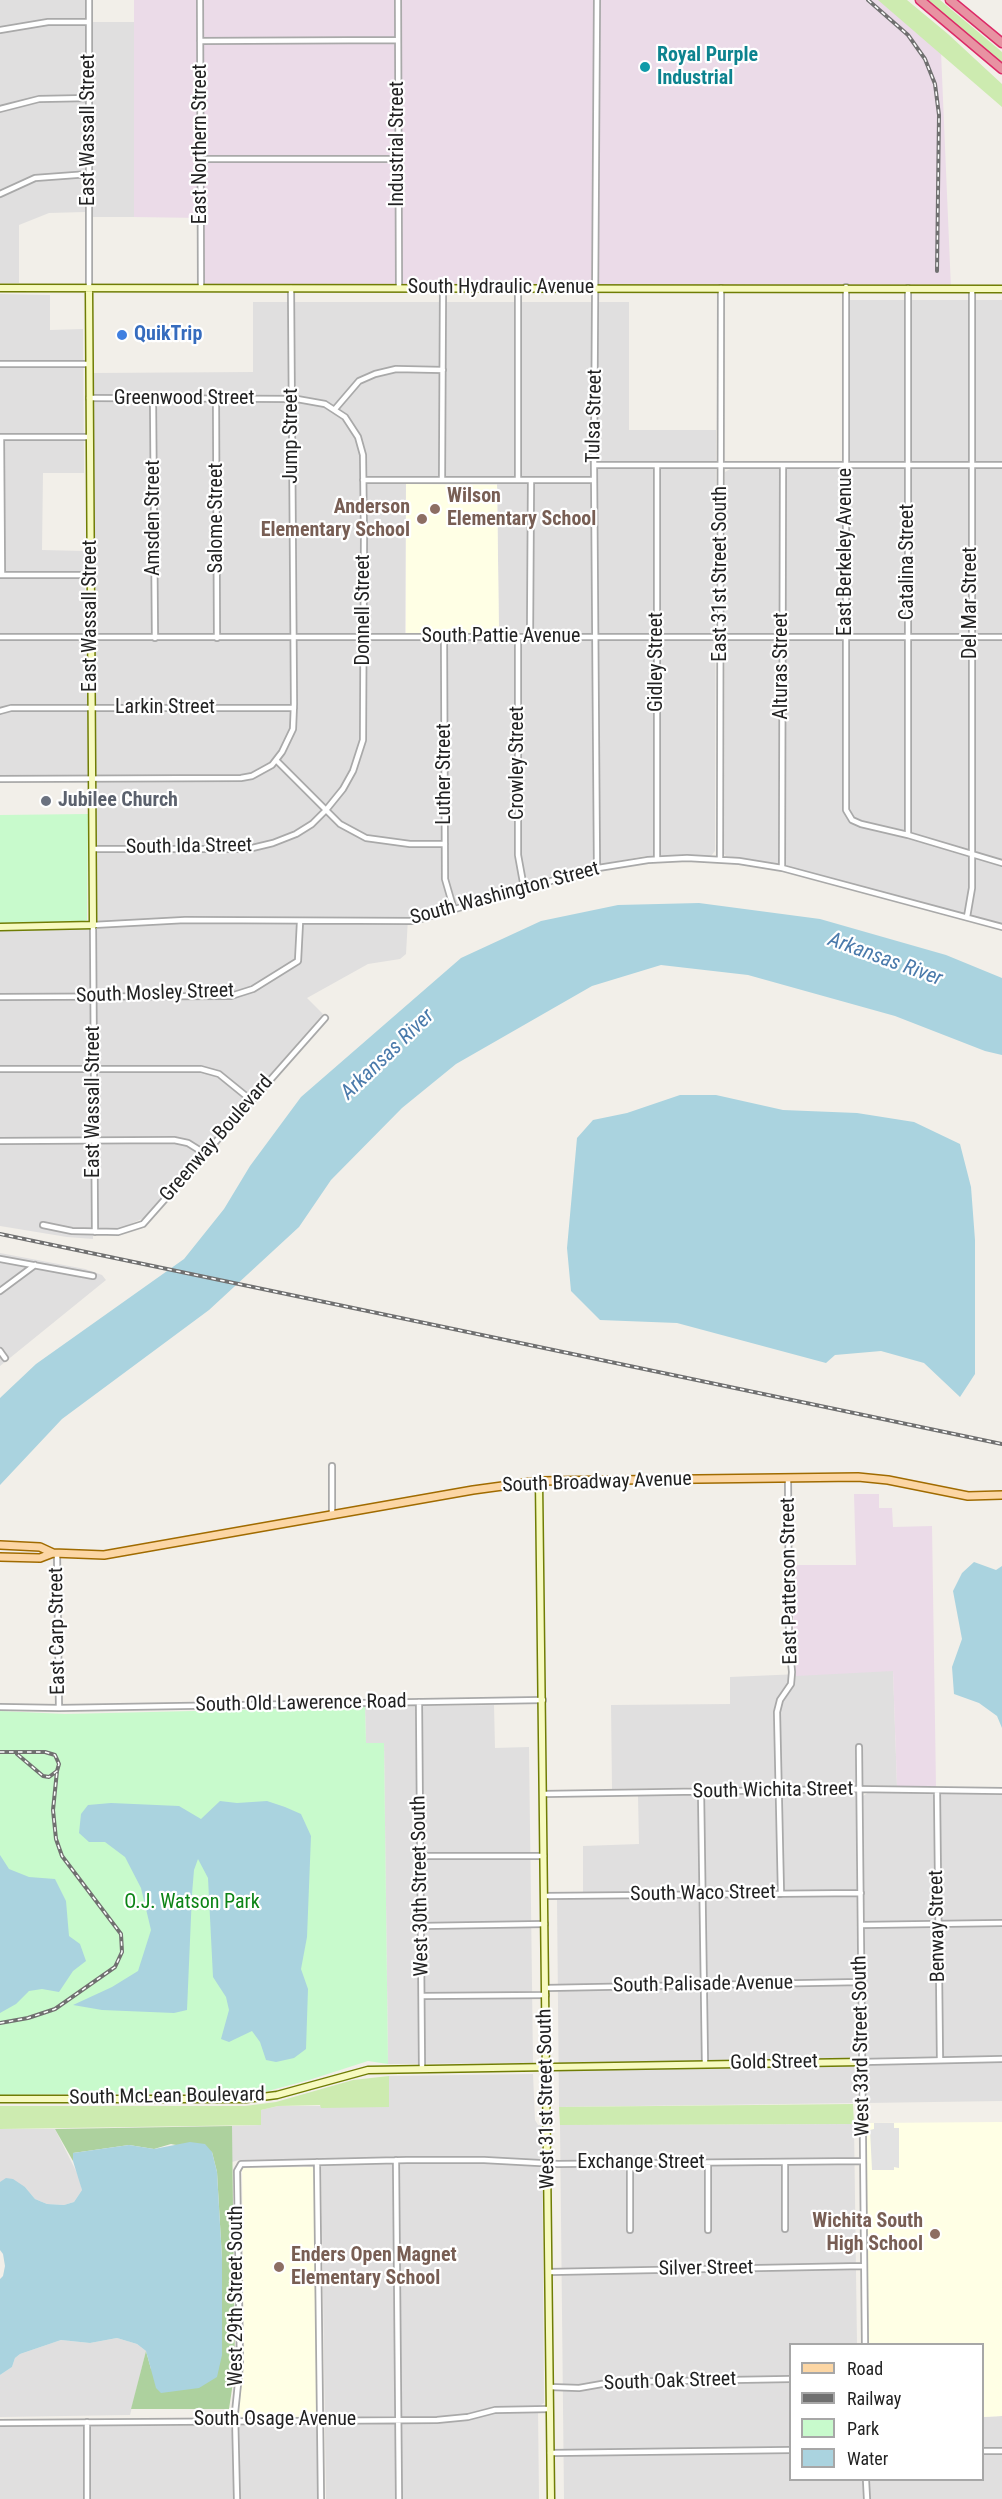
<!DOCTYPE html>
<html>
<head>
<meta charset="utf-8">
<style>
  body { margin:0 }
  #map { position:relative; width:1002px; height:2499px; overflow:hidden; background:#f2efe9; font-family:"Roboto Condensed",sans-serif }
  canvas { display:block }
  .legend { position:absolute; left:789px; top:2343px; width:195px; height:138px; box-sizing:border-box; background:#fff; border:2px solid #a7a7a7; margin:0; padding:8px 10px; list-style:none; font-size:18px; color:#222 }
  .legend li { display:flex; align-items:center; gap:12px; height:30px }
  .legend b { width:30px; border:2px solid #a7a7a7 }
</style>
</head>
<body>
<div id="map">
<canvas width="1002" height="2499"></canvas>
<ul class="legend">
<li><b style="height:8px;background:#fcd6a4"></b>Road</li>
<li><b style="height:8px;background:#707070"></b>Railway</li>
<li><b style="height:16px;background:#c8facc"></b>Park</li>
<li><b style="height:16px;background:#aad3df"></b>Water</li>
</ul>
</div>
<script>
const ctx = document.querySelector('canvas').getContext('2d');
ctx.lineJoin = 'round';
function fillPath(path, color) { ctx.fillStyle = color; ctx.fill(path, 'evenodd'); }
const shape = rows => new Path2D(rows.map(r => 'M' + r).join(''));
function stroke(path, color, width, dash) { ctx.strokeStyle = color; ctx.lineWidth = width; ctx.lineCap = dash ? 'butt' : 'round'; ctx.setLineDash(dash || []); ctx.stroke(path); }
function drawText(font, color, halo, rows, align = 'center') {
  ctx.font = font + ' "Roboto Condensed",sans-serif'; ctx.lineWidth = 4.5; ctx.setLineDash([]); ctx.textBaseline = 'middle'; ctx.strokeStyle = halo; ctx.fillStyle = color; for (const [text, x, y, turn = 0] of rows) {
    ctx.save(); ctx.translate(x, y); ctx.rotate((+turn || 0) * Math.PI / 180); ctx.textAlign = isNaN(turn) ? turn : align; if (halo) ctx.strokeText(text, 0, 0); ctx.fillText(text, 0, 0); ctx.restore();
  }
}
fillPath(shape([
  [0,0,85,0,85,212,49,213,19,225,19,283,0,283],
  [89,22,134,22,134,217,89,217],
  [0,294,50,295,50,330,83,329,84,473,43,473,42,550,84,551,89,778,0,778],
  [850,300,1002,300,1002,924,786,866,726,856,724,854,725,472,732,468,849,469],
  [253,302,629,302,629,430,716,430,715,851,711,856,645,856,612,862,556,875,419,917,408,918,406,954,400,959,368,964,307,998,323,1014,144,1218,119,1229,101,1231,98,1225,93,373,253,372],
  [406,477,497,478,499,641,405,641],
  [0,924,93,927,93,1239,67,1237,0,1226],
  [0,1253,85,1269,102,1275,106,1280,0,1366],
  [893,1670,897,1786,856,1785,858,2103,559,2107,557,1899,583,1899,583,1846,639,1844,638,1796,732,1794,732,1787,612,1789,611,1705,730,1704,730,1677],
  [494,1705,495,1748,529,1747,533,2063,388,2064,384,1743,366,1743,365,1707],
  [869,1792,1002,1794,1002,2101,866,2103,863,1796],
  [533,2074,535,2120,538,2125,542,2125,544,2403,538,2407,539,2499,326,2499,321,2159,239,2160,232,2162,232,2126,261,2125,261,2110,278,2106,389,2106,389,2076],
  [854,2124,857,2344,790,2344,790,2480,863,2480,863,2499,564,2499,560,2125],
  [0,2129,55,2129,79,2177,82,2190,74,2202,64,2205,47,2204,35,2199,25,2187,0,2182],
  [117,2338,137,2344,146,2351,130,2415,0,2417,0,2375,12,2367,15,2358,20,2354,61,2340,90,2343],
  [1002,2416,1002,2499,870,2499,870,2480,982,2480,983,2417],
  [241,2424,314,2424,317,2429,318,2499,240,2499,239,2427],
  [229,2425,233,2432,233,2499,0,2499,0,2426]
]), '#e0dfdf');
fillPath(shape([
  [134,0,883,0,941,52,951,289,201,288,201,218,134,217],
  [854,1494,879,1494,879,1508,892,1508,893,1527,932,1526,936,1787,897,1786,893,1671,796,1676,791,1565,856,1565]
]), '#ebdbe8');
fillPath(shape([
  [406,484,497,485,499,635,406,635],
  [1002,2122,1002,2416,983,2417,982,2344,869,2344,866,2123],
  [312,2167,314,2169,317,2413,316,2417,311,2418,242,2417,239,2415,239,2409,244,2363,242,2168]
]), '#ffffe5');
fillPath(shape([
  [878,0,907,0,948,34,1002,84,1002,107],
  [925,0,940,0,1002,52,1002,66],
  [389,2076,389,2107,321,2108,320,2105,278,2106,261,2110,261,2125,0,2129,0,2106,245,2106,276,2102,353,2080],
  [853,2104,854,2124,560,2125,559,2107]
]), '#cdebb0');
fillPath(shape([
  [232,2126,235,2369,229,2409,131,2409,146,2351,151,2369,222,2355,222,2259,217,2172,212,2152,171,2144,154,2149,129,2145,73,2153,73,2161,55,2129]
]), '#add19e');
fillPath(shape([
  [88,814,87,920,79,923,0,923,0,815],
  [365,1707,366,1743,384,1743,388,2064,368,2061,309,2080,264,2092,0,2095,0,1711,65,1714]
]), '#c8facc');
fillPath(shape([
  [874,2123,894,2123,894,2128,899,2128,899,2168,894,2167,894,2170,872,2170,870,2130,874,2129]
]), '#e2e2e2');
fillPath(shape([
  [699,903,820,919,946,955,1002,978,1002,1055,985,1051,895,1016,748,975,661,965,592,986,456,1064,402,1108,331,1180,299,1227,209,1310,62,1419,0,1485,0,1398,36,1364,184,1259,224,1209,250,1166,301,1097,461,958,541,921,618,905],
  [680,1095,716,1095,783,1110,857,1113,914,1122,960,1144,971,1187,975,1240,975,1374,960,1397,924,1363,881,1351,835,1355,826,1363,677,1323,600,1320,571,1291,567,1248,577,1138,593,1120,627,1113],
  [974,1562,996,1570,1002,1566,1002,1728,997,1716,979,1703,954,1694,952,1667,962,1639,953,1591,962,1573],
  [220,1801,237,1803,267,1801,285,1807,301,1814,311,1836,307,1937,301,1969,308,1989,306,2049,294,2058,276,2062,266,2060,260,2042,252,2031,229,2042,221,2039,229,2010,226,1997,213,1977,208,1878,198,1859,194,1870,192,1894,187,2010,174,2013,102,2010,73,2005,112,1987,138,1971,151,1930,141,1888,125,1857,105,1842,89,1842,79,1833,81,1814,88,1805,111,1803,179,1806,201,1819],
  [0,1855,9,1869,29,1877,55,1879,66,1901,69,1936,80,1944,86,1961,73,1971,59,1992,42,1989,29,1991,16,2004,0,2013],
  [190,2142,205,2144,212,2152,217,2172,222,2259,222,2355,217,2377,199,2388,161,2393,156,2388,146,2351,137,2344,117,2338,90,2343,61,2340,20,2354,15,2358,12,2367,0,2375,0,2279,3,2276,5,2266,3,2254,0,2250,0,2182,6,2178,13,2179,25,2187,35,2199,47,2204,64,2205,74,2202,82,2190,73,2161,73,2153,129,2145,154,2149]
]), '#aad3df');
const street = shape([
  [200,0,201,288],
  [398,0,399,288],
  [0,30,48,22,89,22],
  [200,41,398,40],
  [0,109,39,99,89,98],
  [201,159,398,159],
  [0,194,35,178,89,174],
  [846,287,846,810,852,820,861,824,908,835,1002,863],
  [518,288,518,480],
  [89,289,89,0],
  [0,364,89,364],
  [89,398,297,399,325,404,345,417,358,437,363,455,364,536,363,740,353,771,343,789,326,810,312,824,296,834,273,843,248,849,93,849],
  [153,399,155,638],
  [216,399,217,638],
  [335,409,359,381,375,374,396,369,443,370],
  [0,437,89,437],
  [1,437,2,575],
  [594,465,1002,465],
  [657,465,657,859],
  [363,480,594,480],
  [442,480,443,288],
  [0,575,90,575],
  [0,637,1002,637],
  [444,637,445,879,454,910],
  [518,637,518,855,524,888],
  [530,637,531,480],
  [0,711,11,708,294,708],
  [277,761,340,824,366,838,410,844,445,844],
  [0,779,241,778,252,776,272,765,282,752,293,729,294,704,291,288],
  [908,835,908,288],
  [720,860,721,288],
  [782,868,783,465],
  [597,869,594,465,597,0],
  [967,917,972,888,972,289],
  [0,997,231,996,253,989,298,961,300,922],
  [0,1069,201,1069,219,1074,251,1100],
  [0,1141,174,1140,188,1143,204,1153],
  [43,1225,72,1231,118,1232,143,1224,325,1018],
  [95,1232,93,925,185,920,414,921,592,869,648,860,687,858,739,861,782,868,1002,927],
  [0,1259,93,1276],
  [0,1291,35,1265],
  [0,1351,5,1358],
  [332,1466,332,1515],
  [57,1553,59,1708],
  [419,1702,422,2069],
  [0,1707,59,1708,543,1700],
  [859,1747,865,2344],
  [701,1791,705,2064],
  [937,1791,940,2060],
  [544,1794,855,1789,1002,1791],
  [420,1856,544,1856],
  [781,1894,777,1712,780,1700,791,1684,792,1672,789,1639,788,1478],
  [545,1896,861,1893],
  [861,1925,1002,1923],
  [421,1926,545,1924],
  [546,1988,861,1982],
  [422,1996,546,1995],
  [862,2062,1002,2059],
  [396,2160,399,2499],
  [317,2162,321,2499],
  [785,2162,785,2229],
  [708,2163,708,2230],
  [630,2164,630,2230],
  [549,2272,864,2266],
  [550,2387,579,2388,613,2382,790,2379],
  [87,2422,87,2499],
  [0,2423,437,2420,468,2417,495,2410,550,2409],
  [982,2451,1002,2451],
  [550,2453,790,2450],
  [866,2480,867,2499],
  [237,2499,235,2413,240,2364,237,2171,241,2164,407,2160,484,2160,558,2164,863,2161]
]);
const secondary = shape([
  [0,288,1002,289],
  [0,927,93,925,89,289],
  [539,1481,551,2499],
  [0,2099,246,2099,277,2095,368,2070,862,2062]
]);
const primary = shape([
  [0,1545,40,1547,53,1553],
  [0,1557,40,1558,53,1553,104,1555,473,1490,539,1481,858,1477,888,1480,968,1496,1002,1495]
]);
const highway = shape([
  [920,0,1002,69],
  [950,0,1002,43]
]);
stroke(street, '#a9a9a9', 8);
stroke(secondary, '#707d05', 9);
stroke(primary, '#a06b00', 10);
stroke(highway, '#dc2a67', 11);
stroke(street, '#fff', 4.5);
stroke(secondary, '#f7fabf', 6);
stroke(primary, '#fcd6a4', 7);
stroke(highway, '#e892a2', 8);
const rail = shape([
  [868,0,908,35,925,59,935,84,939,115,937,271],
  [0,1234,1002,1444],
  [0,1752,45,1752,55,1755,59,1764,57,1771,49,1777,43,1776,17,1754],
  [0,2023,28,2018,55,2009,115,1967,122,1952,121,1934,62,1856,56,1839,53,1810,57,1771]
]);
stroke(rail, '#707070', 4);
stroke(rail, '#fff', 1.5, [4.5]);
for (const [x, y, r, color] of [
  [645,67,6,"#0f9aa8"],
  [122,335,6,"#3f7fe0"],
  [435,509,6,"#8d6e63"],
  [422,519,6,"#8d6e63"],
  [46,801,6,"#6b7280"],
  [935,2234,6,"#8d6e63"],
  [279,2267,6,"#8d6e63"]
]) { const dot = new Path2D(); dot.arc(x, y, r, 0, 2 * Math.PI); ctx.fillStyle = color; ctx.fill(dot); stroke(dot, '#fff', 2); }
drawText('bold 20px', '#0d838f', '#fff', [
  ["Royal Purple",657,56],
  ["Industrial",657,79]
], 'left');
drawText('20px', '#222', '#fff', [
  ["East Wassall Street",89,130,-90],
  ["East Northern Street",201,144,-90],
  ["Industrial Street",398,144,-90],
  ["South Hydraulic Avenue",501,288],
  ["Greenwood Street",184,399],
  ["Tulsa Street",595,416,-89],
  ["Jump Street",292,436,-90],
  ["Amsden Street",154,518,-90],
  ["Salome Street",217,518,-90],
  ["East Berkeley Avenue",846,552,-90],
  ["Catalina Street",908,562,-90],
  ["East 31st Street South",721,574,-90],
  ["Del Mar Street",971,603,-90],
  ["Donnell Street",364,610,-90],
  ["East Wassall Street",91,616,-90],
  ["South Pattie Avenue",501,637],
  ["Gidley Street",657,662,-90],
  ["Alturas Street",782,666,-90],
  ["Larkin Street",165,708],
  ["Crowley Street",518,763,-90],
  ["Luther Street",445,774,-90],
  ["South Ida Street",189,847,-1],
  ["South Washington Street",505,894,-15],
  ["South Mosley Street",155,994,-2],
  ["East Wassall Street",94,1102,-90],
  ["Greenway Boulevard",217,1139,-49],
  ["South Broadway Avenue",597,1483,-2],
  ["East Patterson Street",790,1581,-91],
  ["East Carp Street",58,1631,-91],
  ["South Old Lawerence Road",301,1704,-1],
  ["South Wichita Street",773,1791,-1],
  ["West 30th Street South",421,1886,-91],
  ["South Waco Street",703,1894,-1],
  ["Benway Street",938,1926,-91],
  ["South Palisade Avenue",703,1985,-1],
  ["West 33rd Street South",862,2046,-91],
  ["Gold Street",774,2063,-1],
  ["South McLean Boulevard",167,2097,-1],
  ["West 31st Street South",547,2099,-91],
  ["Exchange Street",641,2163],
  ["Silver Street",706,2269,-1],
  ["West 29th Street South",237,2296,-90],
  ["South Oak Street",670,2382,-2],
  ["South Osage Avenue",275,2420]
]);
drawText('bold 20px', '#366cbe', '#fff', [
  ["QuikTrip",134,335]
], 'left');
drawText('bold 20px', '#785e54', '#fff', [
  ["Wilson",447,497],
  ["Elementary School",447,520],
  ["Anderson",410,508,"right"],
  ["Elementary School",410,531,"right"],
  ["Wichita South",923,2222,"right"],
  ["High School",923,2245,"right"],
  ["Enders Open Magnet",291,2256],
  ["Elementary School",291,2279]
], 'left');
drawText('bold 20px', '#5b616d', '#fff', [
  ["Jubilee Church",58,801]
], 'left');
drawText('20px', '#0c8416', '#fff', [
  ["O.J. Watson Park",192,1903]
]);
drawText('italic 21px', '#4a7aab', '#fff', [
  ["Arkansas River",885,960,20],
  ["Arkansas River",388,1055,-44]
]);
</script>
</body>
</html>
